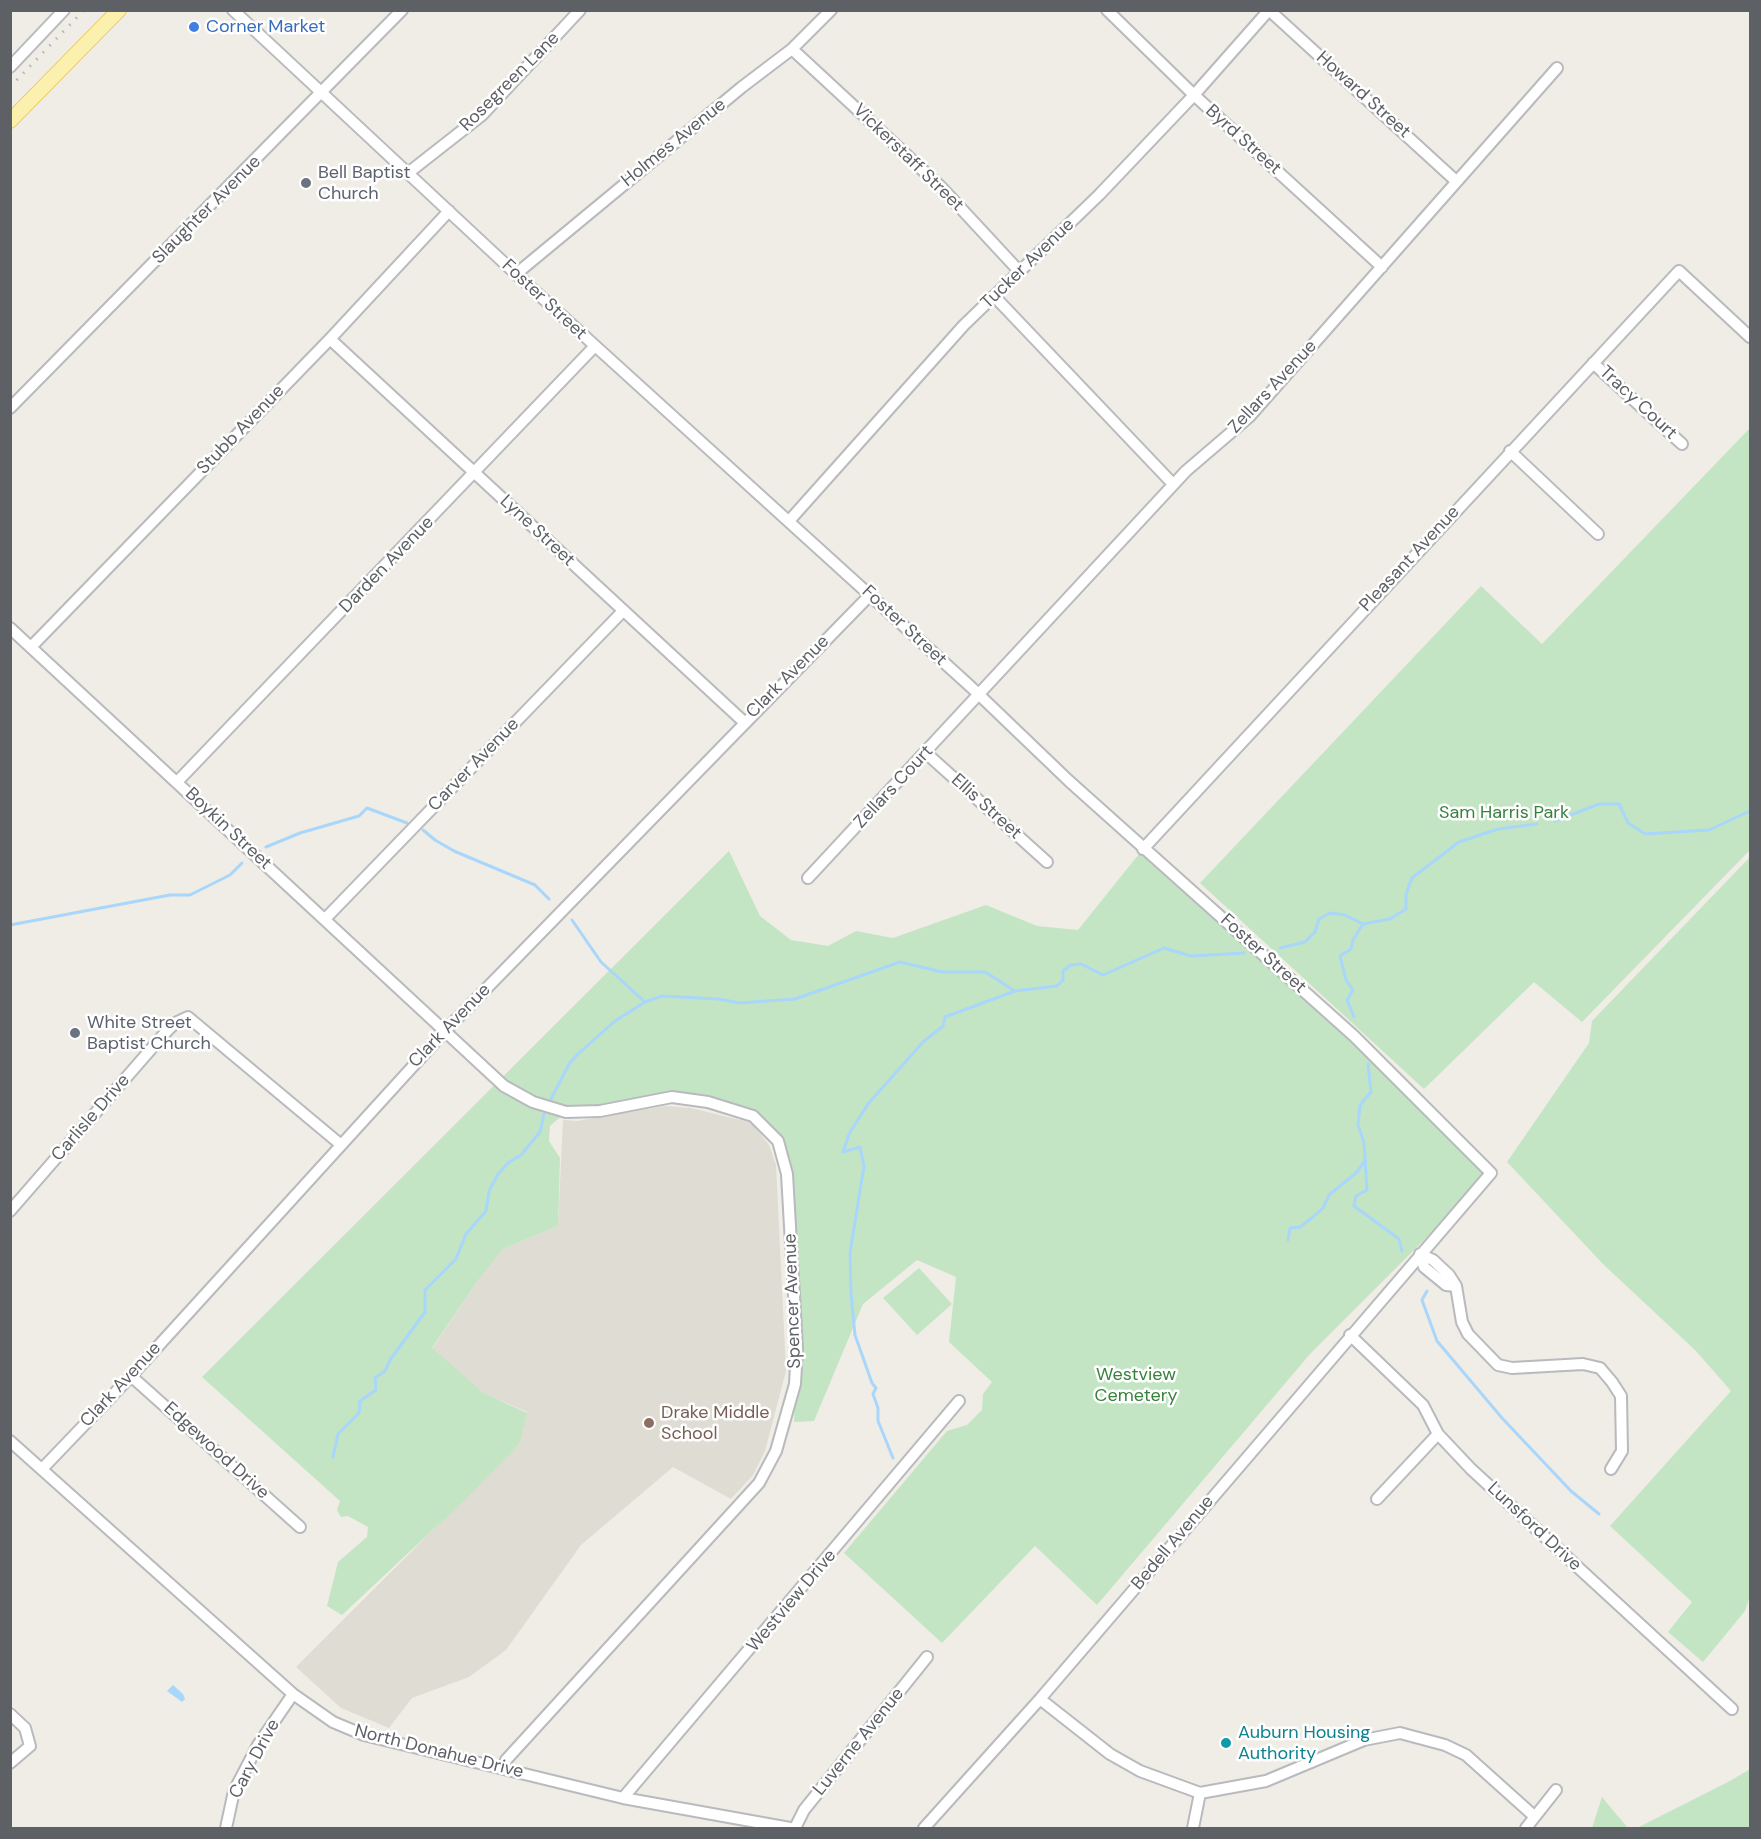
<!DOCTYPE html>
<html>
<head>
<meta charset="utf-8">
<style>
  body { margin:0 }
  #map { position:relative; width:1761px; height:1839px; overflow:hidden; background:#efede5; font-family:"DM Sans",sans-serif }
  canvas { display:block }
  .frame { position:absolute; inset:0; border:12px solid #5d6065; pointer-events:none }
</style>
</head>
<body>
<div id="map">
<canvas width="1761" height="1839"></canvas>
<div class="frame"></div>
</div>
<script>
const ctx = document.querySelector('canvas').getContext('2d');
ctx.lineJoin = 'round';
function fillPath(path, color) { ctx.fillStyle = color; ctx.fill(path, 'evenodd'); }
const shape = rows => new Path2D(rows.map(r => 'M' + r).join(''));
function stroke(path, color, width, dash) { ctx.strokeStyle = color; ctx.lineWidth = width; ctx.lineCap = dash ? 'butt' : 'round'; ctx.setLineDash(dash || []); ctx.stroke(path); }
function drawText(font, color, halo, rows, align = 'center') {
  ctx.font = font + ' "DM Sans",sans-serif'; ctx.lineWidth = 5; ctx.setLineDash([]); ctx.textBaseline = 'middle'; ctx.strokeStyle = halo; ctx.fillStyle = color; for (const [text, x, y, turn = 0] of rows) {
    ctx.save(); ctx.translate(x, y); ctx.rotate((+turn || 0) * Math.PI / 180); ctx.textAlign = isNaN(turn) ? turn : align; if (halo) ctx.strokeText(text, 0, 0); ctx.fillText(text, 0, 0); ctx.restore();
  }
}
fillPath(shape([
  [665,1106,691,1108,752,1123,769,1145,776,1165,786,1371,765,1451,753,1475,731,1499,673,1467,581,1545,506,1650,469,1677,412,1698,389,1728,341,1708,296,1667,520,1443,527,1412,484,1393,432,1349,476,1283,503,1249,558,1226,563,1120,577,1121]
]), '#dfdcd3');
fillPath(shape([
  [1750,428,1750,850,1582,1022,1534,982,1424,1089,1200,883,1481,586,1542,644],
  [1143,849,1227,922,1491,1173,1310,1354,1097,1605,1035,1546,942,1643,844,1553,947,1431,967,1425,982,1410,983,1394,992,1382,949,1342,956,1277,917,1260,863,1304,814,1421,794,1422,795,1384,787,1174,778,1141,763,1123,672,1097,566,1112,550,1126,549,1141,560,1158,558,1226,503,1249,476,1283,432,1348,484,1393,527,1413,520,1443,466,1499,342,1615,327,1606,338,1562,367,1537,368,1527,348,1516,341,1517,337,1510,340,1501,202,1377,729,851,760,916,791,940,828,946,856,931,893,938,986,905,1037,926,1078,930],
  [1750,857,1750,1596,1745,1611,1703,1662,1668,1632,1692,1602,1610,1526,1731,1391,1696,1351,1603,1264,1507,1162,1589,1043,1592,1021],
  [919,1268,952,1304,917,1335,883,1298],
  [1750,1769,1750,1828,1637,1828,1730,1781],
  [1602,1797,1616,1814,1628,1828,1592,1828]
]), '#c3e5c4');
fillPath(shape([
  [173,1685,183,1694,185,1699,182,1702,167,1691]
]), '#a9d6fb');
stroke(shape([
  [1555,821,1599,804,1619,804,1628,823,1645,834,1709,830,1750,811],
  [423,830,435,840,454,851,535,885,549,899],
  [266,847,300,833,359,816,367,808,407,823],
  [572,920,601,962,645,1002,662,996,718,999,740,1003,795,999,900,962,942,972,985,972,1015,991],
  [10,925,170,895,190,895,230,875,242,863],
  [1280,948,1305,942,1315,932,1319,919,1330,913,1345,915,1363,924,1390,919,1406,909,1406,894,1412,878,1459,842,1498,829,1537,824],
  [1354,1017,1347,1000,1353,990,1346,980,1340,956,1351,949,1353,940,1363,924],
  [1368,1064,1371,1092,1360,1105,1358,1125,1364,1143,1367,1190,1356,1196,1354,1206,1399,1239,1402,1251],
  [551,1099,569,1064,578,1054,615,1021,645,1002],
  [1288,1240,1290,1228,1300,1227,1313,1217,1323,1208,1329,1195,1356,1173,1364,1162],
  [1427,1291,1422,1300,1437,1341,1502,1418,1571,1491,1599,1514],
  [333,1457,338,1434,359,1413,360,1401,376,1390,375,1378,385,1371,390,1360,425,1312,425,1290,456,1259,466,1234,486,1211,489,1191,498,1174,508,1163,521,1155,540,1132,544,1114],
  [893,1458,878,1421,878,1408,873,1394,876,1388,872,1383,855,1335,851,1294,850,1253,864,1166,860,1147,843,1152,849,1134,868,1104,923,1042,943,1026,945,1017,1015,991,1057,986,1063,980,1063,971,1071,965,1081,964,1103,975,1164,948,1191,956,1244,953]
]), '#a9d6fb', 3);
const minor = shape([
  [233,10,516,274,971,687,1069,781,1354,1036,1491,1173,1040,1699,924,1828],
  [1107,10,1194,95,1382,267],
  [1269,10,1456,181],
  [792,49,942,188,1019,271],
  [10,67,64,10],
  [408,173,482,115,580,10],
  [516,274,742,87,792,49,831,10],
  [994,296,1173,484],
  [330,339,744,722],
  [1593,363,1682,444],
  [10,408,402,10],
  [1510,451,1598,534],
  [789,521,964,325,1099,195,1194,95,1269,10],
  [10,628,504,1086,533,1102,566,1112,600,1111,672,1097,708,1102,753,1116,778,1141,787,1174,797,1348,795,1384,776,1451,759,1483,506,1760,504,1769],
  [31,647,330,339,449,211],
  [926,753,1047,862],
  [177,782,595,346],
  [1143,849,1679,271,1750,337],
  [808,878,1186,471,1249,417,1557,68],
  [325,919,623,611],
  [10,1211,165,1033,175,1023,188,1017,340,1144],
  [1420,1254,1433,1260,1449,1275,1456,1286,1462,1322,1468,1334,1498,1365,1512,1368,1583,1364,1600,1368,1612,1382,1621,1396,1622,1451,1611,1469],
  [1420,1254,1424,1267,1446,1285,1456,1286],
  [1350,1335,1423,1405,1438,1434,1471,1469,1732,1709],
  [131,1376,300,1527],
  [10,1441,293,1694,333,1722,364,1735,623,1798,790,1828],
  [42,1469,131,1376,445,1031,870,595],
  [1377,1499,1438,1434],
  [1040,1699,1110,1754,1140,1771,1200,1793,1266,1781,1364,1740,1400,1733,1445,1745,1466,1755,1534,1816],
  [10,1714,25,1728,30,1746,10,1763],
  [623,1798,959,1401],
  [226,1828,234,1791,258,1745,293,1694],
  [795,1828,804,1810,927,1657],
  [1193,1828,1200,1793],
  [1526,1828,1556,1790]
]);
const major = shape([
  [10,121,119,10]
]);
stroke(minor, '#b8babe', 14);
stroke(major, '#ebc862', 16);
stroke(minor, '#fff', 10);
stroke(major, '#fbf0ae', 14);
stroke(shape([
  [10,87,84,10]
]), '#b4b4b5', 3, [1.5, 8]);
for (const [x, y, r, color] of [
  [194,27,6,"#3f7fe0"],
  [306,183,6,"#6b7280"],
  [75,1033,6,"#6b7280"],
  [649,1423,6,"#8d6e63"],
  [1226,1743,6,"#0f9aa8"]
]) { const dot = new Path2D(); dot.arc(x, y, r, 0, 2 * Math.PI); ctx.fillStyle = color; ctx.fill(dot); stroke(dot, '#fff', 2); }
drawText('18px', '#366cbe', '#fff', [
  ["Corner Market",206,27]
], 'left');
drawText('18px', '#5d6065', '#fff', [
  ["Rosegreen Lane",510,82,-45],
  ["Howard Street",1363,95,42],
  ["Byrd Street",1243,140,42],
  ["Holmes Avenue",674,143,-39],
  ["Vickerstaff Street",908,158,44],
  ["Slaughter Avenue",207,210,-45],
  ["Tucker Avenue",1028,264,-44],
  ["Foster Street",544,300,43],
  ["Zellars Avenue",1273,387,-47],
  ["Tracy Court",1638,403,43],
  ["Stubb Avenue",241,430,-46],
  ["Lyne Street",537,531,43],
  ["Pleasant Avenue",1410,559,-47],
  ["Darden Avenue",387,565,-46],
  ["Foster Street",904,626,43],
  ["Clark Avenue",788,677,-45],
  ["Carver Avenue",474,765,-46],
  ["Zellars Court",894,787,-47],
  ["Ellis Street",986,807,42],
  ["Boykin Street",228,829,43],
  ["Foster Street",1263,954,42],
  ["Clark Avenue",450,1026,-46],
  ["Carlisle Drive",91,1118,-49],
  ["Spencer Avenue",793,1301,-92],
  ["Clark Avenue",121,1385,-47],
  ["Edgewood Drive",216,1451,42],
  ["Lunsford Drive",1534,1527,43],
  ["Bedell Avenue",1173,1543,-50],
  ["Westview Drive",792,1601,-50],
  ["Luverne Avenue",859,1742,-51],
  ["North Donahue Drive",439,1752,14],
  ["Cary Drive",255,1759,-62]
]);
drawText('18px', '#5b616d', '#fff', [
  ["Bell Baptist",318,173],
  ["Church",318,194],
  ["White Street",87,1023],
  ["Baptist Church",87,1044]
], 'left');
drawText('18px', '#38813d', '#fff', [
  ["Sam Harris Park",1504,813],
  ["Westview",1136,1375],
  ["Cemetery",1136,1396]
]);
drawText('18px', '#785e54', '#fff', [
  ["Drake Middle",661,1413],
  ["School",661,1434]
], 'left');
drawText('18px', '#0d838f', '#fff', [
  ["Auburn Housing",1238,1733],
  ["Authority",1238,1754]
], 'left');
</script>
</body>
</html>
